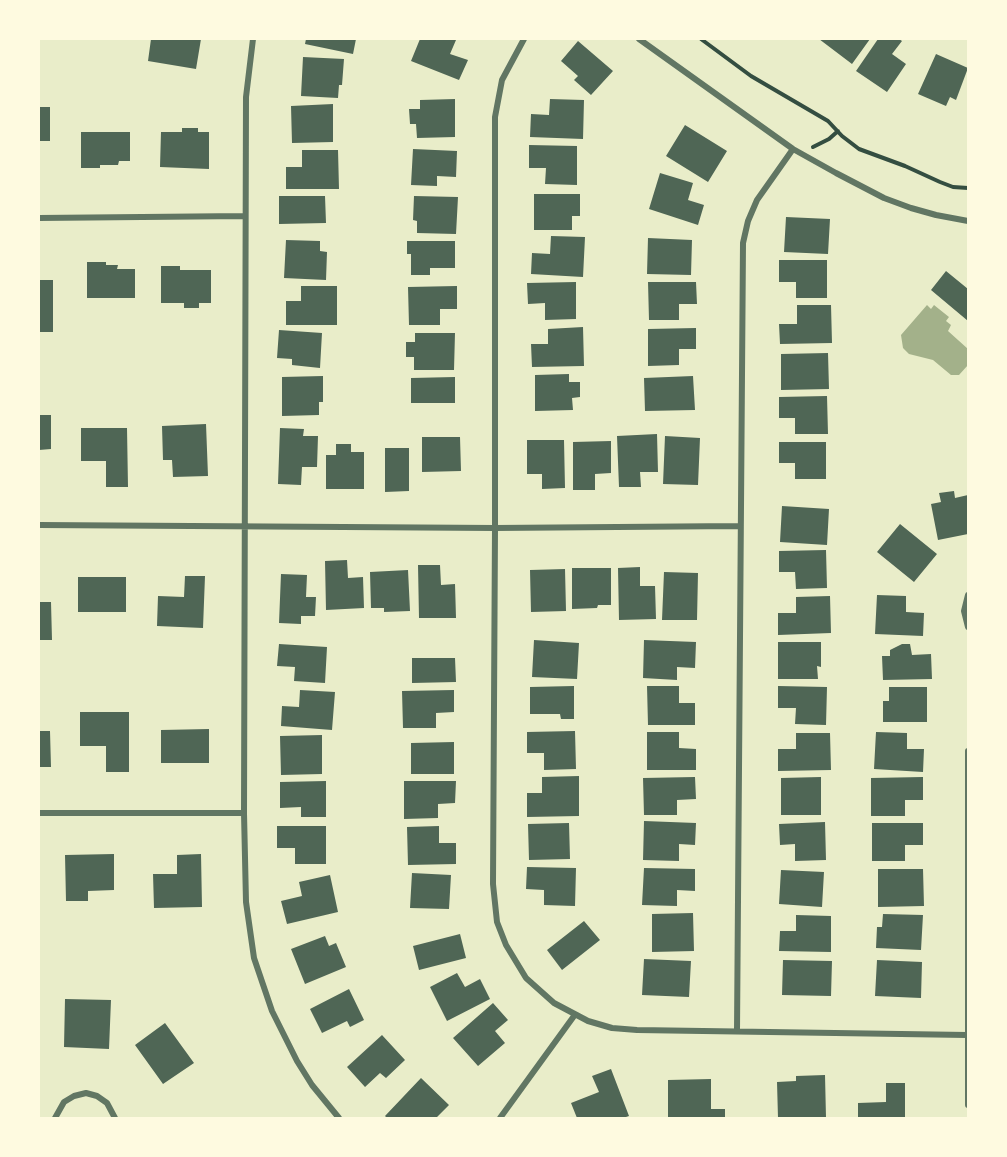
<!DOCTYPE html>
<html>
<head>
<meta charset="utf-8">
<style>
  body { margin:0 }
  #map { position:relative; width:1007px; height:1157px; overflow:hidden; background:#e9edc9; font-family:Manrope,sans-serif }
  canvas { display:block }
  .frame { position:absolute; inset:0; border:40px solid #fefae0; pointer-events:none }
</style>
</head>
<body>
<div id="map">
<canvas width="1007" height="1157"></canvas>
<div class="frame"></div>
</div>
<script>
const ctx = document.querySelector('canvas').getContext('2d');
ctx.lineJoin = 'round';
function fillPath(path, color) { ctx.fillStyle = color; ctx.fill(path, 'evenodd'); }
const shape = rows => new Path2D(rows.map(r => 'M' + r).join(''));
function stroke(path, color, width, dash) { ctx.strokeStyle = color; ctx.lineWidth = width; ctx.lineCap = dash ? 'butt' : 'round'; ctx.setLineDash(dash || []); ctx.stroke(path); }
fillPath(shape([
  [927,305,931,309,934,305,949,317,946,321,951,325,948,331,968,349,968,365,959,375,951,375,933,360,909,354,903,348,901,335]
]), '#a3b18a');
fillPath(shape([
  [151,39,201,39,196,69,148,61],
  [306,39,356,39,353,54,305,44],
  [420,39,456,40,450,54,468,60,459,80,411,61],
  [819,39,870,39,852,64],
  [878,39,899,39,902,41,892,54,906,64,887,92,856,71],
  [578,41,613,71,591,95,574,80,578,76,561,61],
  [936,54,968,68,956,100,950,97,946,106,918,94],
  [303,57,344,59,342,85,339,85,338,98,301,96],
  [455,99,455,137,417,138,416,124,410,124,409,109,420,109,420,100],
  [550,99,584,100,583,139,530,137,531,114,549,115],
  [333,104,333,142,292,143,291,106],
  [39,107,50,107,50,141,39,141],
  [685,125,727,151,708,182,666,156],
  [182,128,198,128,198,132,209,132,209,169,160,167,161,132,182,132],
  [81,132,130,132,130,161,119,161,118,165,100,165,100,168,81,168],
  [529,145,577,146,577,185,545,184,546,168,529,168],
  [413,149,457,151,456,177,437,176,437,186,411,185],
  [302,150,338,150,339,189,286,189,286,167,302,167],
  [660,173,693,183,688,200,704,205,698,225,649,209],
  [534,194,580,194,580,216,572,216,572,230,534,230],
  [279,196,325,196,326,223,279,224],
  [414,196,458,197,456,234,417,233,417,221,413,220],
  [786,217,830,219,828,254,784,252],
  [551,236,585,237,583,277,531,274,532,253,550,254],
  [648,238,692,240,691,275,647,274],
  [286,240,320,241,320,251,327,252,326,280,284,278],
  [407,241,455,241,455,268,430,268,430,275,411,275,411,254,407,254],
  [779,260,827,260,827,298,796,298,796,282,779,282],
  [87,262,106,262,106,265,118,265,117,269,135,269,135,298,87,298],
  [161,266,180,266,180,270,211,270,211,303,199,303,199,308,184,308,184,303,161,303],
  [946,271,968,289,968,321,931,290],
  [39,280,53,280,53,332,39,332],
  [576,282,576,319,545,320,545,303,528,304,527,283],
  [648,282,696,282,697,304,679,304,679,320,649,320],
  [301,286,337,286,337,325,286,325,286,301,301,301],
  [457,286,457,309,440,309,440,325,409,325,408,287],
  [797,305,831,305,832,343,780,344,779,324,797,324],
  [583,327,584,366,532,367,531,344,548,344,548,329],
  [696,328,696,349,679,349,679,365,648,366,648,329],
  [279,330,322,333,320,368,292,365,292,359,277,358],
  [415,333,455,333,454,370,414,370,414,357,406,357,406,342,415,342],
  [828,353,829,389,781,390,781,354],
  [569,374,569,382,580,382,580,397,572,398,573,410,535,411,535,375],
  [323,376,323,402,319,402,319,415,282,416,282,377],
  [693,376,695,410,645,411,644,378],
  [455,377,455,403,411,403,411,378],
  [827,396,828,434,795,434,795,418,779,418,779,397],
  [39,415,51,415,51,449,39,450],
  [206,424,208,476,173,477,172,460,163,460,162,426],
  [81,428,127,428,128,487,106,487,106,461,81,461],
  [280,428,304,429,303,436,318,436,317,467,302,467,301,485,278,484],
  [657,434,658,472,640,472,641,487,619,487,617,436],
  [665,436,700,438,698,485,663,484],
  [422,437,460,437,461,471,422,472],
  [527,440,564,440,565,488,542,489,542,474,527,474],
  [611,441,611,473,595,474,595,490,573,490,573,442],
  [779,442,826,442,826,479,795,479,795,463,779,463],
  [336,444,351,444,351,452,364,452,364,489,326,489,326,455,336,455],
  [385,448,409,448,409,491,385,492],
  [954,491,955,498,968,495,968,534,938,540,931,504,941,502,939,493],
  [782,506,829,509,827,545,780,542],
  [900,524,937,554,914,582,877,552],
  [826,550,827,588,796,589,795,572,779,572,779,551],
  [347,560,348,578,363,577,364,608,326,610,325,561],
  [418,565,440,565,441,585,455,584,456,618,419,618],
  [640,567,640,586,655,586,656,619,619,620,618,568],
  [572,568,611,568,611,605,598,605,597,608,572,609],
  [565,569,566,611,531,612,530,570],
  [408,570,410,611,384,612,384,608,371,608,370,572],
  [664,572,698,573,697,620,662,620],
  [281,574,307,575,306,597,316,597,315,616,301,616,301,624,279,623],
  [185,576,205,576,203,628,157,626,158,596,184,597],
  [78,577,126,577,126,612,78,612],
  [877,595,906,596,906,612,924,613,923,636,875,634],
  [830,596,831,633,778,635,778,613,796,613,796,597],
  [39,602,51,602,52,640,39,640],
  [534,640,579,643,577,679,532,677],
  [644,640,696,642,695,668,677,667,677,680,643,678],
  [778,642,821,642,821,667,817,666,818,679,778,679],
  [279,644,327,647,325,683,294,681,295,667,277,666],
  [902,644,910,644,912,655,931,654,932,679,883,680,882,656,890,656,890,650],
  [412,658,455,658,456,682,412,683],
  [574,686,574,719,561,719,560,714,530,714,530,687],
  [647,686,679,686,679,703,695,703,695,725,648,725],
  [778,686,827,687,826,725,795,724,796,708,778,708],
  [889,687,927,687,927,722,883,722,883,701,889,701],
  [300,690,335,692,332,730,281,726,282,706,299,707],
  [454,690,454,712,436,713,436,728,403,728,402,691],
  [80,712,129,712,129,772,106,772,106,746,80,746],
  [209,729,209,763,161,763,161,730],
  [39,731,50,731,51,767,39,767],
  [575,731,576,769,544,770,544,753,527,753,527,732],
  [647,732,679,732,679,748,696,749,696,770,647,770],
  [876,732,907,733,907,749,924,749,923,772,874,769],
  [796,733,830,733,831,770,778,771,778,749,796,749],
  [322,735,322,774,281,775,280,736],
  [454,742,454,774,411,774,411,743],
  [579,776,579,816,527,817,527,793,542,793,542,777],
  [695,777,696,799,677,800,677,815,644,815,643,778],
  [821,777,821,815,781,815,781,778],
  [923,777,923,800,905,800,905,816,871,816,871,778],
  [326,781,326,817,301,817,301,807,280,808,280,782],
  [404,781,456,781,455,803,438,804,438,818,404,819],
  [644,821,696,823,695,845,679,844,679,861,643,860],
  [825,822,826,860,795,861,795,844,780,845,779,824],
  [569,823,570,859,529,860,528,824],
  [872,823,923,823,923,845,905,845,905,861,872,861],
  [277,826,326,826,326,864,295,864,295,848,277,848],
  [439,826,439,843,456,843,456,864,408,865,407,827],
  [114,854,114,890,88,891,88,901,66,901,65,855],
  [201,854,202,907,154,908,153,874,177,874,177,855],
  [527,867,576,868,575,906,544,905,544,890,526,889],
  [644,868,695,869,695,891,677,890,677,906,642,905],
  [878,869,923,869,924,906,878,907],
  [781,870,824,872,822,907,779,904],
  [412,873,451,875,449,909,410,908],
  [330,875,338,912,287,924,281,901,302,896,299,882],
  [693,913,694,951,652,952,652,914],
  [883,914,923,915,921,950,876,948,877,927,882,927],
  [796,915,831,916,831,952,779,951,780,931,796,931],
  [584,921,600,940,562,970,547,950],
  [460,934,466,958,419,970,413,946],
  [325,936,329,946,336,943,346,967,305,984,291,949],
  [644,959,691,961,689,997,642,995],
  [783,960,832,961,831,996,782,995],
  [877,960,922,962,921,998,875,996],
  [457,973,465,987,480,979,490,999,447,1021,430,987],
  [349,989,364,1020,350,1027,347,1021,322,1033,310,1009],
  [65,999,111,1000,109,1049,64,1047],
  [493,1003,508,1020,495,1031,505,1043,478,1066,453,1038],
  [165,1023,194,1063,163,1084,135,1045],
  [382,1035,405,1060,386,1078,380,1073,365,1087,347,1067],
  [611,1069,629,1116,623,1118,577,1118,571,1103,599,1092,592,1076],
  [825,1075,826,1118,778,1118,777,1082,796,1081,796,1076],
  [421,1078,449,1105,436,1118,387,1118,385,1116],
  [711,1079,711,1109,725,1109,725,1118,668,1118,668,1080],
  [886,1083,905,1083,905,1118,858,1118,858,1103,886,1102]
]), '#4f6655');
stroke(shape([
  [701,39,751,76,828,121,842,136,859,149,905,166,940,182,953,187,968,188],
  [813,147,829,139,838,131]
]), '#344e41', 4);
stroke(shape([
  [253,39,246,97,244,813,246,902,254,958,272,1011,297,1061,312,1085,339,1118],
  [524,39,502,80,495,117,495,528,493,884,497,922,506,945,526,978,554,1003,588,1021,612,1028,637,1030,967,1035],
  [639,39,793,149,836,173,884,198,911,208,936,215,968,221],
  [39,218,245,216],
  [39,525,495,528,739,526],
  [968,595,964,611,968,627],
  [968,751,968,1105],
  [39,813,244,813],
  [737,1031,743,243,748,221,757,200,793,149],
  [55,1118,64,1102,74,1096,86,1093,97,1096,107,1103,115,1118],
  [500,1118,574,1016]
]), '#617663', 6);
</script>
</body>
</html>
